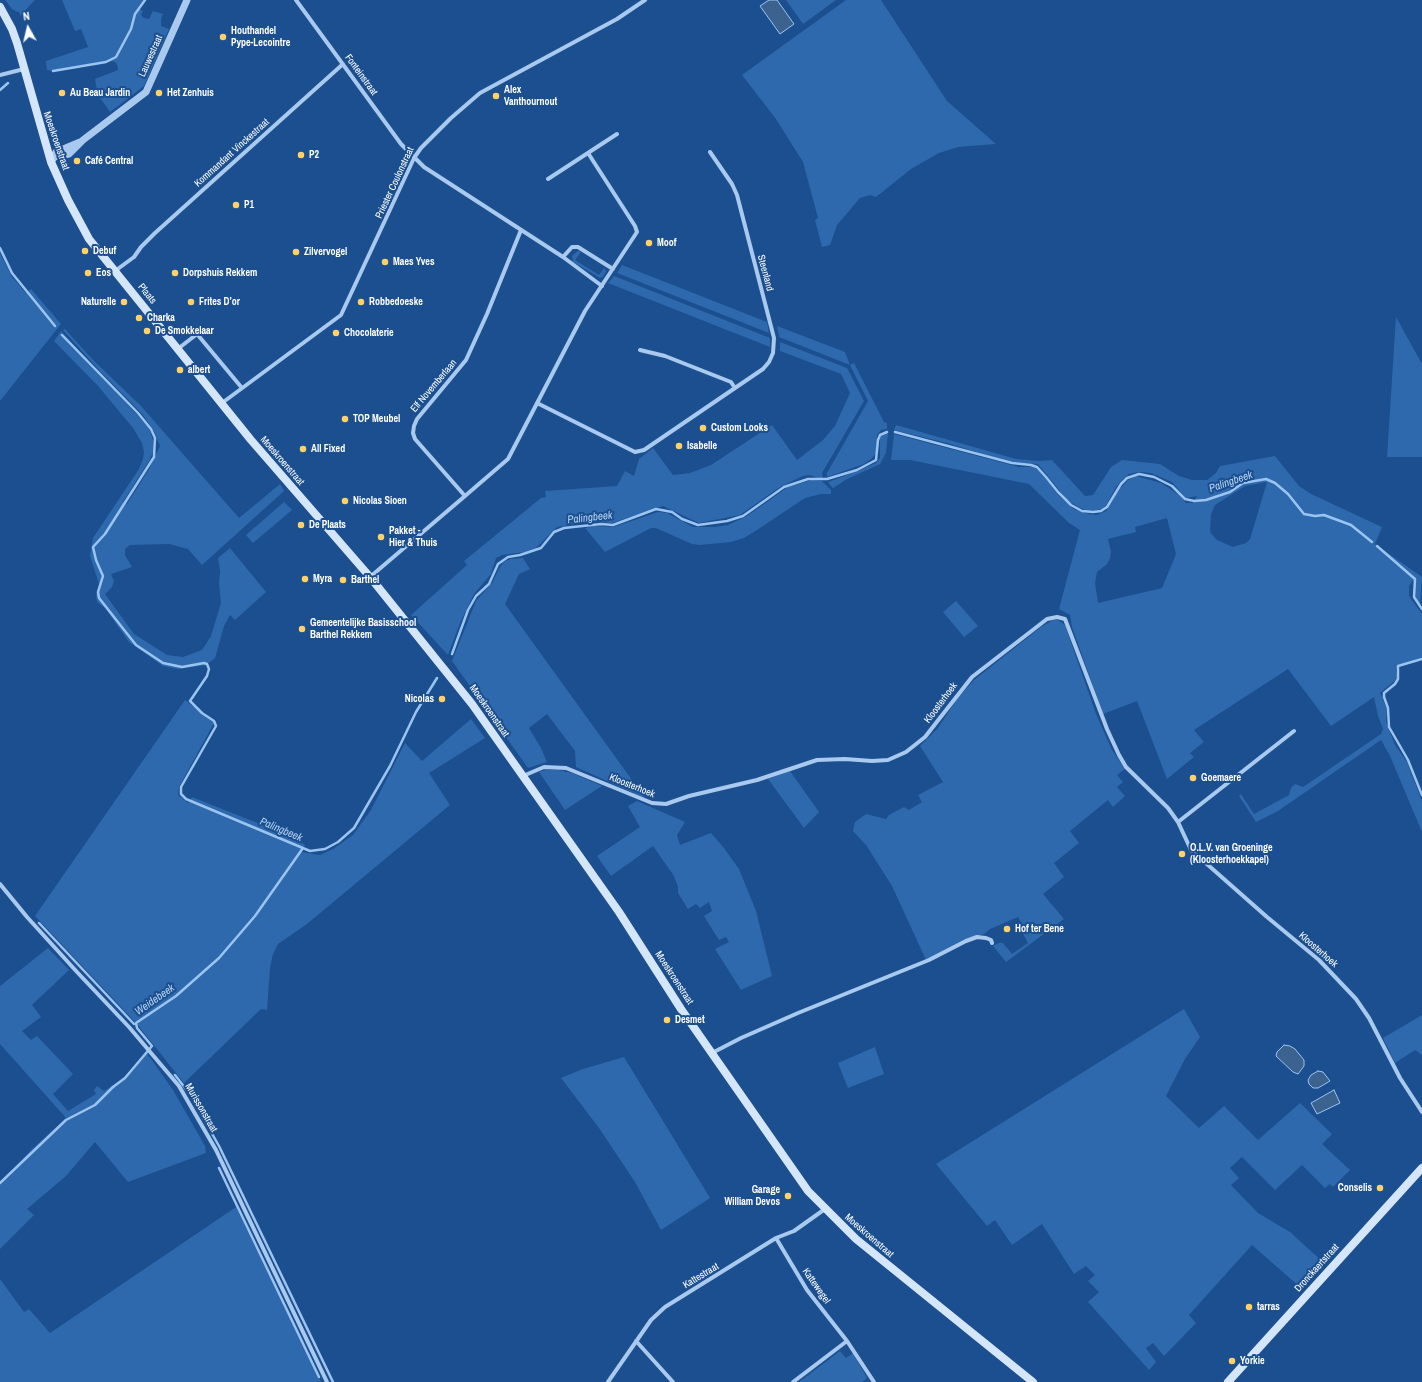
<!DOCTYPE html>
<html>
<head>
<meta charset="utf-8">
<style>
  body { margin:0 }
  #map { position:relative; width:1422px; height:1382px; overflow:hidden; background:#1b4f8f; font-family:"Archivo Narrow",sans-serif }
  canvas { display:block }
  .north { position:absolute; left:8px; top:8px; width:40px; height:40px; -webkit-text-stroke:3px #1b4f8f; paint-order:stroke; rotate:352deg; font-size:11px; font-weight:700; line-height:16px; text-align:center; color:#fff }
  .north::after { content:''; display:block; margin:auto; width:14px; height:18px; background:#fff; clip-path:polygon(50% 0,100% 100%,50% 72%,0 100%) }
</style>
</head>
<body>
<div id="map">
<canvas width="1422" height="1382"></canvas>
<div class="north">N</div>
</div>
<script>
const ctx = document.querySelector('canvas').getContext('2d');
ctx.lineJoin = 'round';
function fillPath(path, color) { ctx.fillStyle = color; ctx.fill(path, 'evenodd'); }
const shape = rows => new Path2D(rows.map(r => 'M' + r).join(''));
function stroke(path, color, width, dash) { ctx.strokeStyle = color; ctx.lineWidth = width; ctx.lineCap = dash ? 'butt' : 'round'; ctx.setLineDash(dash || []); ctx.stroke(path); }
function drawText(font, color, halo, rows, align = 'center') {
  ctx.font = font + ' "Archivo Narrow",sans-serif'; ctx.lineWidth = 4; ctx.setLineDash([]); ctx.textBaseline = 'middle'; ctx.strokeStyle = halo; ctx.fillStyle = color; for (const [text, x, y, turn = 0] of rows) {
    ctx.save(); ctx.translate(x, y); ctx.rotate((+turn || 0) * Math.PI / 180); ctx.textAlign = isNaN(turn) ? turn : align; if (halo) ctx.strokeText(text, 0, 0); ctx.fillText(text, 0, 0); ctx.restore();
  }
}
fillPath(shape([
  [5,0,35,0,20,16,20,13,12,9],
  [62,0,143,0,138,8,143,11,141,15,144,18,149,19,153,11,163,14,161,19,161,26,169,29,144,86,110,112,98,95,95,79,118,70,117,64,113,61,53,71,47,70,46,61,88,47,81,29,75,31],
  [786,0,836,0,803,24],
  [846,0,881,0,947,101,996,144,958,147,939,153,911,169,876,197,870,195,860,198,837,225,830,245,822,247,815,220,818,218,803,162,776,119,742,75],
  [578,251,581,252,575,260,599,275,604,268,606,271,603,277,600,278,573,262,572,256],
  [0,253,12,277,26,293,31,289,61,324,0,401],
  [622,265,767,322,769,333,617,273],
  [614,276,770,338,770,347,608,283],
  [1396,317,1422,364,1422,457,1387,457],
  [777,326,845,352,850,365,854,363,884,422,887,423,887,429,881,430,877,435,877,452,871,459,864,464,827,477,827,473,868,401,850,365,779,337],
  [65,329,92,359,141,406,239,518,280,484,284,491,202,565,188,549,169,544,130,545,125,549,125,555,132,567,111,574,114,581,112,587,105,594,134,634,167,655,183,657,202,650,211,636,221,603,219,584,220,571,218,558,230,548,266,592,235,620,230,615,224,626,215,658,206,665,178,669,163,666,129,642,105,608,97,602,96,595,99,584,90,556,93,538,139,469,143,459,144,452,142,443,133,428,98,386,54,341,61,331,149,428,153,440,154,450,149,461,123,502,127,504,149,469,160,446,154,431,143,415,98,369,63,330],
  [780,342,847,368,864,401,822,473,823,480,810,475,803,476,780,487,740,515,699,523,663,506,612,523,593,521,557,527,536,548,525,552,502,555,496,558,491,574,474,594,460,623,448,655,411,615,467,565,464,561,541,498,546,497,545,491,617,486,625,471,634,476,639,459,653,448,673,475,690,473,711,465,772,425,797,460,823,440,835,426,850,393,841,374,780,351],
  [896,425,1016,459,1039,461,1052,460,1085,496,1093,495,1111,467,1122,460,1160,464,1179,476,1192,480,1207,480,1216,473,1220,466,1275,456,1299,486,1311,494,1382,527,1375,544,1422,577,1420,604,1414,599,1415,584,1413,580,1409,586,1409,596,1422,614,1422,658,1398,665,1396,671,1397,679,1380,693,1387,709,1386,722,1395,745,1407,762,1422,801,1422,832,1390,756,1381,740,1278,811,1256,822,1239,796,1241,794,1254,814,1289,795,1291,788,1295,784,1303,787,1381,734,1383,729,1378,716,1374,697,1331,726,1288,669,1194,730,1204,742,1190,753,1194,757,1167,779,1137,701,1103,714,1072,627,1070,615,1059,609,1080,530,1069,523,1029,484,910,460,891,460,894,434,1019,467,1035,467,1041,472,1059,496,1074,509,1089,514,1097,515,1106,511,1118,491,1128,480,1136,476,1161,483,1179,495,1186,503,1193,503,1197,496,1186,498,1172,482,1151,473,1139,472,1129,474,1124,478,1116,487,1104,509,1088,511,1080,508,1067,500,1038,464,1009,462,947,443,894,430],
  [1267,482,1250,539,1246,543,1233,547,1217,540,1210,532,1211,514,1215,505,1245,486],
  [1167,518,1176,554,1162,588,1098,603,1095,583,1097,572,1107,564,1110,558,1111,552,1108,539,1136,532,1135,527],
  [888,433,886,453,880,464,847,479,833,488,830,485,828,482,858,471,876,463,880,458,880,437],
  [812,480,822,481,831,490,831,494,821,494,805,498,757,530,744,538,731,542,700,545,692,544,656,528,651,528,605,552,585,528,594,526,614,527,658,512,667,513,693,527,715,527,728,525,747,516,788,487],
  [284,502,292,510,253,543,246,535],
  [523,558,530,569,519,574,505,604,645,798,576,767,575,751,547,714,529,728,541,748,547,762,528,768,452,661,476,601,492,583,500,567,504,562,510,559],
  [956,601,978,626,964,637,943,612],
  [1053,620,1058,620,1065,625,1096,714,1112,750,1125,769,1117,775,1123,782,1117,787,1125,796,1113,807,1108,800,1070,831,1079,843,1054,863,1064,877,1043,894,1064,919,1006,962,993,946,999,943,1003,943,1012,954,1028,943,1021,930,1024,928,1018,917,990,929,984,934,969,938,926,960,892,886,866,845,853,831,855,822,866,814,886,819,889,815,904,807,909,810,922,802,918,795,943,782,920,746,938,728,957,699,974,680,1041,627],
  [185,700,214,723,179,787,178,795,188,803,192,797,295,838,305,845,301,852,320,855,333,849,353,835,371,810,405,743,422,761,471,719,485,738,429,773,450,805,307,924,278,944,273,954,270,968,267,1010,261,1009,184,1083,136,1023,35,916],
  [546,770,558,770,572,773,602,786,565,810,539,772],
  [790,771,819,812,804,828,768,779],
  [637,801,685,822,677,835,680,845,711,833,724,848,739,869,756,911,772,976,741,990,715,949,729,942,726,937,719,940,704,916,712,911,709,902,700,908,696,904,688,909,678,893,678,887,674,876,653,846,611,876,597,856,640,827,628,806],
  [48,948,69,970,32,1005,41,1017,22,1031,31,1040,37,1036,73,1074,53,1094,68,1111,96,1094,94,1090,97,1086,104,1091,123,1079,146,1052,173,1090,205,1146,206,1153,128,1182,95,1142,66,1176,27,1209,34,1215,0,1249,0,1183,31,1150,66,1118,0,1044,0,986],
  [1184,1009,1200,1037,1185,1059,1166,1096,1199,1128,1224,1106,1258,1140,1300,1103,1332,1134,1322,1144,1350,1170,1333,1187,1330,1184,1325,1188,1302,1165,1275,1190,1242,1157,1230,1168,1239,1178,1231,1185,1258,1213,1290,1232,1324,1263,1301,1288,1252,1245,1189,1315,1196,1323,1164,1356,1153,1343,1146,1348,1156,1362,1149,1370,1088,1302,1099,1292,1088,1281,1095,1275,1086,1266,1074,1274,1042,1224,1012,1245,995,1220,987,1226,936,1164],
  [1422,1015,1422,1055,1415,1050,1395,1063,1383,1038],
  [875,1047,884,1074,848,1088,838,1063],
  [624,1057,710,1198,661,1230,635,1182,599,1128,561,1078,583,1069],
  [236,1207,321,1382,0,1382,0,1279,24,1312,29,1309,50,1333],
  [840,1351,846,1358,853,1353,867,1378,862,1382,799,1382]
]), '#2e69ad');
const water = shape([
  [769,0,777,0,794,24,780,34,760,6,769,0],
  [1284,1045,1290,1046,1295,1049,1304,1060,1304,1066,1298,1074,1293,1072,1276,1056,1277,1052,1284,1045],
  [1318,1071,1323,1072,1330,1081,1318,1088,1313,1088,1309,1084,1308,1080,1311,1075,1318,1071],
  [1334,1090,1340,1103,1317,1114,1311,1103,1334,1090]
]);
fillPath(water, '#3c6290');
stroke(water, '#9cc4f0', 1);
stroke(shape([
  [53,71,106,62,116,57,131,29,135,14,145,0],
  [0,90,8,83],
  [0,248,12,273,55,326],
  [62,335,138,413,151,429,155,438,154,457,105,534,93,547,96,560,103,576,98,592,99,598,136,645,163,663,182,667,204,663,207,664,209,669,207,676,190,701,202,713,214,721,216,726,181,787,181,794,186,799,310,851,325,849,338,842,354,828,390,766,416,712,437,678],
  [895,432,1012,463,1031,465,1037,467,1046,477,1058,492,1071,505,1082,511,1093,512,1101,511,1107,507,1121,484,1127,478,1139,474,1154,477,1172,486,1185,499,1194,501,1206,500,1230,492,1243,483,1266,479,1275,483,1288,494,1304,514,1315,516,1324,515,1351,525,1372,542],
  [1377,546,1415,579,1414,597,1422,609],
  [452,654,468,610,476,596,489,584,498,564,508,557,520,555,541,548,554,532,564,528,601,524,613,525,656,509,672,512,682,519,698,525,727,521,743,516,784,487,808,479,827,479,857,470,876,460,878,440,880,435,887,432],
  [1422,659,1398,666,1398,679,1395,684,1384,693,1384,697,1388,708,1389,727,1408,760,1422,795],
  [39,923,134,1024],
  [175,1075,189,1093,219,1146,333,1382],
  [219,1168,319,1377],
  [0,1183,66,1120,95,1105,113,1087,125,1078,152,1046,137,1028,136,1023,176,996,219,958,255,916,303,848]
]), '#9cc4f0', 2.5);
stroke(shape([
  [296,0,401,144,424,167,563,257,602,286],
  [0,75,24,69],
  [548,179,617,134],
  [563,257,572,247,578,247,613,269],
  [115,271,134,257,141,247,155,233,343,64],
  [179,348,197,334,242,388],
  [640,350,665,356,731,382,735,388],
  [222,403,341,315,414,158,421,148,451,118,480,93,617,19,645,0],
  [537,403,635,452,644,450,735,388,763,369,769,362,773,353,774,338,737,195,732,184,710,152],
  [465,496,508,459,585,311,637,232,635,226,588,153],
  [370,577,465,496,415,439,413,433,414,426,417,419,466,360,487,314,521,230],
  [523,776,544,767,566,768,652,803,666,804,689,796,757,780,817,760,845,759,872,761,888,760,906,752,925,737,972,677,1047,619,1057,617,1065,619,1107,729,1119,755,1126,767,1168,808,1178,822,1191,850,1267,917,1319,960,1356,999,1369,1018,1400,1078,1422,1112],
  [1178,822,1294,731],
  [0,884,27,917,77,972,129,1027,179,1086,216,1150,327,1382],
  [712,1053,741,1038,798,1013,929,960,966,941,977,937,986,938,991,940,992,943],
  [776,1238,807,1290,847,1341,874,1382],
  [636,1341,673,1382],
  [608,1382,651,1320,665,1307,776,1238,794,1231,825,1209],
  [793,1382,847,1341]
]), '#a9c9ee', 4);
stroke(shape([
  [54,157,69,154,83,140,146,92,187,0],
  [53,159,56,152,80,142]
]), '#a9c9ee', 7);
stroke(shape([
  [0,7,12,29,17,43,51,162,68,200,89,239,251,440,370,577,472,704,619,912,681,1009,808,1191,856,1239,1033,1382],
  [1228,1382,1422,1168]
]), '#d6e6fa', 8);
for (const [x, y, r, color] of [
  [223,37,4,"#ffd166"],
  [62,93,4,"#ffd166"],
  [159,93,4,"#ffd166"],
  [496,96,4,"#ffd166"],
  [301,155,4,"#ffd166"],
  [77,161,4,"#ffd166"],
  [236,205,4,"#ffd166"],
  [649,243,4,"#ffd166"],
  [85,251,4,"#ffd166"],
  [296,252,4,"#ffd166"],
  [385,262,4,"#ffd166"],
  [88,273,4,"#ffd166"],
  [175,273,4,"#ffd166"],
  [124,302,4,"#ffd166"],
  [191,302,4,"#ffd166"],
  [361,302,4,"#ffd166"],
  [139,318,4,"#ffd166"],
  [147,331,4,"#ffd166"],
  [336,333,4,"#ffd166"],
  [180,370,4,"#ffd166"],
  [345,419,4,"#ffd166"],
  [703,428,4,"#ffd166"],
  [679,446,4,"#ffd166"],
  [303,449,4,"#ffd166"],
  [345,501,4,"#ffd166"],
  [301,525,4,"#ffd166"],
  [381,537,4,"#ffd166"],
  [305,579,4,"#ffd166"],
  [343,580,4,"#ffd166"],
  [302,629,4,"#ffd166"],
  [442,699,4,"#ffd166"],
  [1193,778,4,"#ffd166"],
  [1182,854,4,"#ffd166"],
  [1007,929,4,"#ffd166"],
  [667,1020,4,"#ffd166"],
  [1380,1188,4,"#ffd166"],
  [788,1196,4,"#ffd166"],
  [1249,1307,4,"#ffd166"],
  [1232,1361,4,"#ffd166"]
]) { const dot = new Path2D(); dot.arc(x, y, r, 0, 2 * Math.PI); ctx.fillStyle = color; ctx.fill(dot); stroke(dot, '#1b4f8f', 1.5); }
drawText('bold 10px', '#fff', '#1b4f8f', [
  ["Houthandel",231,31],
  ["Pype-Lecointre",231,43],
  ["Alex",504,90],
  ["Vanthournout",504,102],
  ["Au Beau Jardin",70,93],
  ["Het Zenhuis",167,93],
  ["P2",309,155],
  ["Café Central",85,161],
  ["P1",244,205],
  ["Moof",657,243],
  ["Debuf",93,251],
  ["Zilvervogel",304,252],
  ["Maes Yves",393,262],
  ["Eos",96,273],
  ["Dorpshuis Rekkem",183,273],
  ["Naturelle",116,302,"right"],
  ["Frites D’or",199,302],
  ["Robbedoeske",369,302],
  ["Charka",147,318],
  ["De Smokkelaar",155,331],
  ["Chocolaterie",344,333],
  ["albert",188,370],
  ["TOP Meubel",353,419],
  ["Custom Looks",711,428],
  ["Isabelle",687,446],
  ["All Fixed",311,449],
  ["Nicolas Sioen",353,501],
  ["De Plaats",309,525],
  ["Pakket -",389,531],
  ["Hier & Thuis",389,543],
  ["Myra",313,579],
  ["Barthel",351,580],
  ["Gemeentelijke Basisschool",310,623],
  ["Barthel Rekkem",310,635],
  ["Nicolas",434,699,"right"],
  ["Goemaere",1201,778],
  ["O.L.V. van Groeninge",1190,848],
  ["(Kloosterhoekkapel)",1190,860],
  ["Hof ter Bene",1015,929],
  ["Desmet",675,1020],
  ["Conselis",1372,1188,"right"],
  ["Garage",780,1190,"right"],
  ["William Devos",780,1202,"right"],
  ["tarras",1257,1307],
  ["Yorkie",1240,1361]
], 'left');
drawText('10px', '#fff', '#1b4f8f', [
  ["Lauwestraat",151,56,-66],
  ["Fonteinstraat",361,75,54],
  ["Moeskroenstraat",56,141,71],
  ["Kommandant Vinckestraat",232,153,-42],
  ["Priester Coulonstraat",395,183,-65],
  ["Steenland",765,273,75],
  ["Plaats",147,294,51],
  ["Elf Novemberlaan",434,386,-50],
  ["Moeskroenstraat",282,461,49],
  ["Kloosterhoek",941,703,-53],
  ["Moeskroenstraat",489,711,55],
  ["Kloosterhoek",632,786,22],
  ["Kloosterhoek",1318,950,41],
  ["Moeskroenstraat",674,978,57],
  ["Murissonstraat",201,1108,60],
  ["Moeskroenstraat",869,1236,41],
  ["Dronckaertstraat",1317,1268,-48],
  ["Kattestraat",701,1276,-31],
  ["Kattewegel",816,1286,55]
]);
drawText('italic 11px', '#b5d3f5', '#1b4f8f', [
  ["Palingbeek",1231,482,-19],
  ["Palingbeek",590,518,-6],
  ["Palingbeek",281,830,23],
  ["Weidebeek",155,1000,-35]
]);
</script>
</body>
</html>
